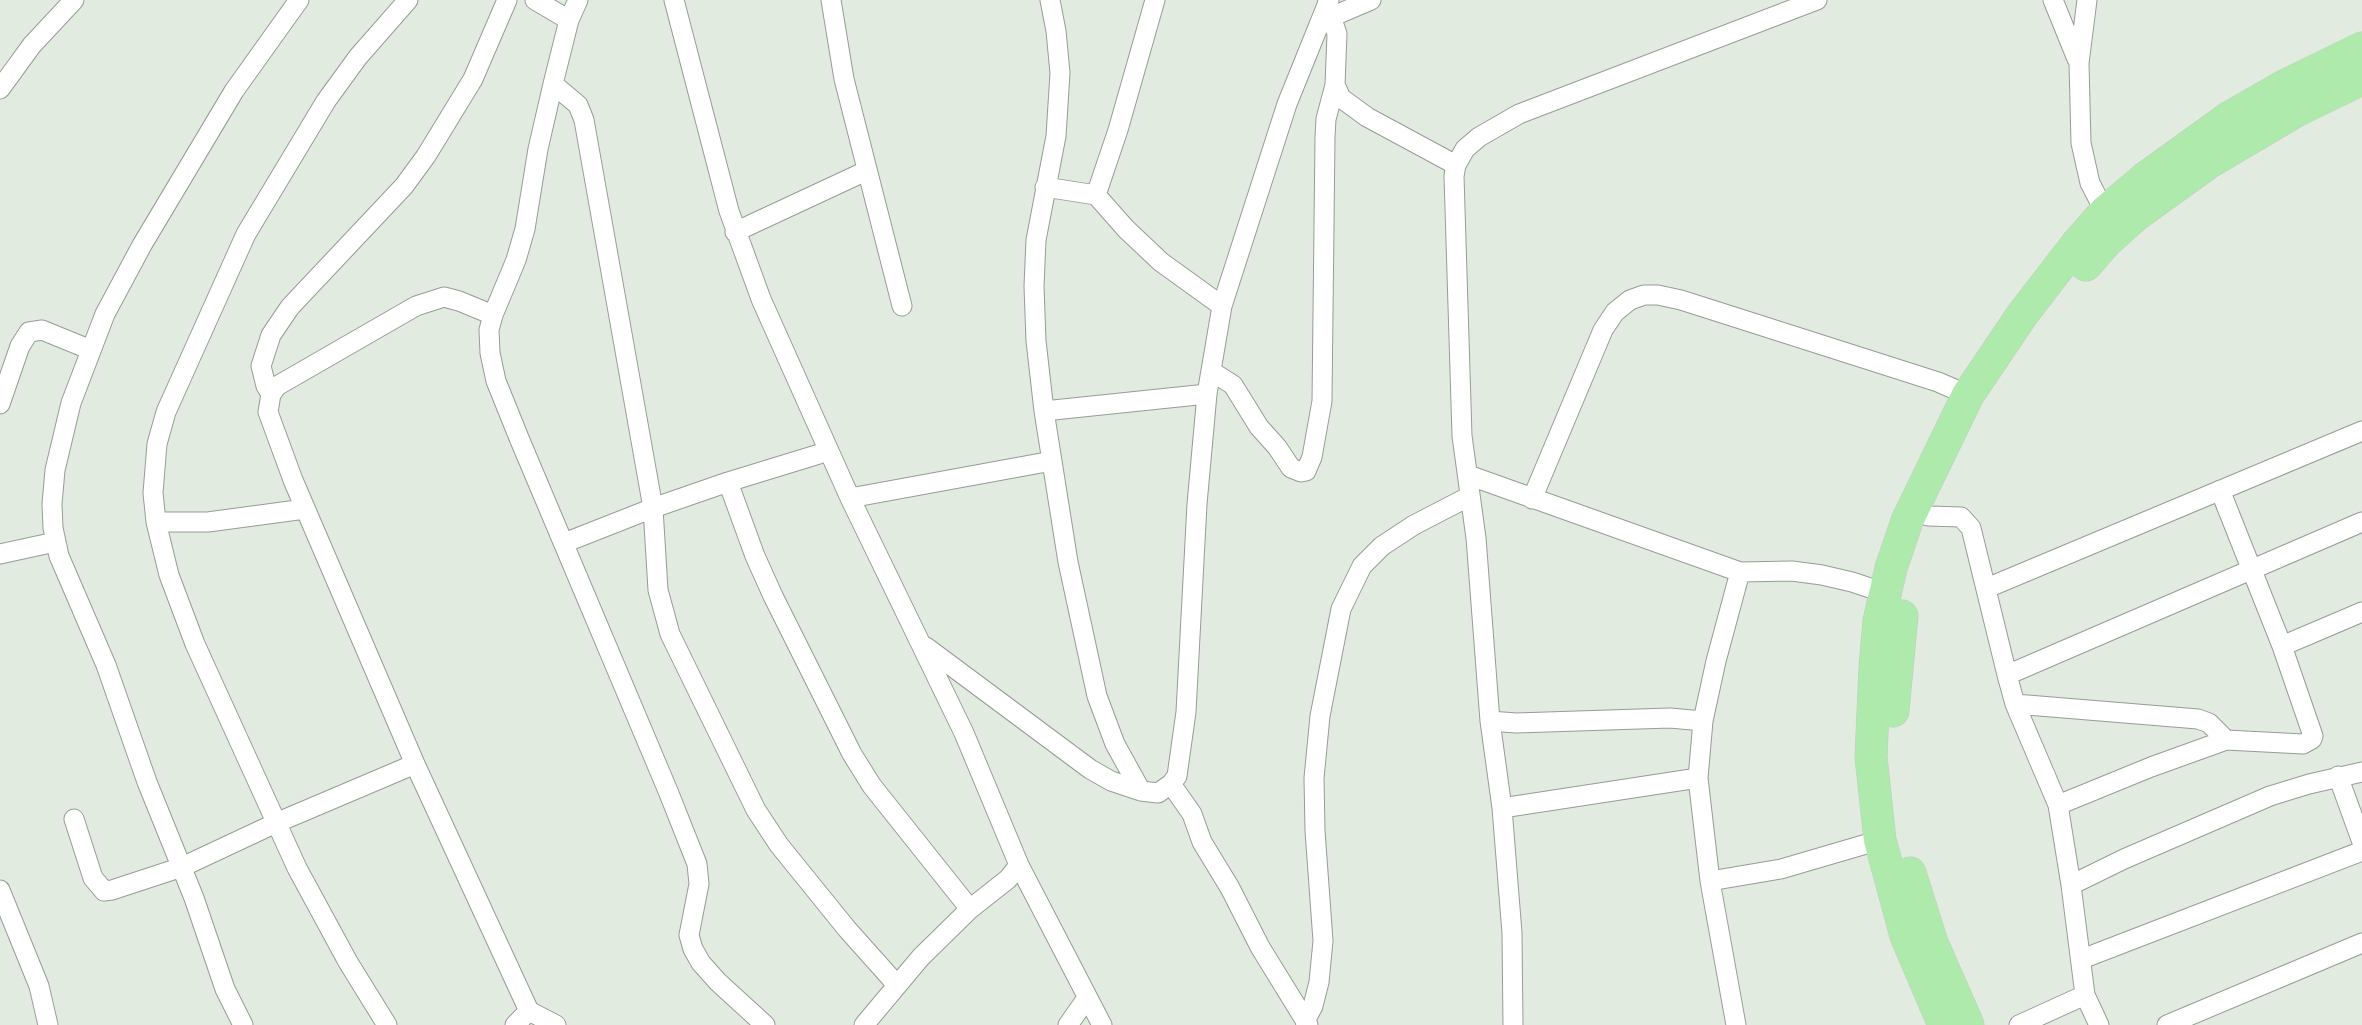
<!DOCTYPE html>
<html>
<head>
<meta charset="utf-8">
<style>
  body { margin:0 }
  canvas { display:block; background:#e1ebe0 }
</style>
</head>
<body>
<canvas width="2362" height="1025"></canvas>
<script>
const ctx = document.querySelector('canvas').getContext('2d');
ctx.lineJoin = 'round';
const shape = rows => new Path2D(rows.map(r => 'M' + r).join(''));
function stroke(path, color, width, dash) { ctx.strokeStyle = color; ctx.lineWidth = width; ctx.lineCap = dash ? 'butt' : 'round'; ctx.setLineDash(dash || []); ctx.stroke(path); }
const minor = shape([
  [535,0,569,20],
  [578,0,569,20,553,84,538,149,525,229,516,260,493,315,489,330,490,353,496,381,519,438,668,791,697,864,699,884,689,935,693,949,701,963,718,982,765,1025],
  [674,0,729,211,761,299,850,498,964,733,1019,865,1102,1025],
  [831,0,844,79,902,306],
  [1050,0,1056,31,1060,73,1056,136,1036,240,1034,286,1036,341,1044,411,1068,562,1097,696,1115,744,1141,791],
  [2053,0,2077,59],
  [2087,0,2079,63,2081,143,2090,183,2105,212],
  [1327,4,1337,34,1335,85,1341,98,1367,117,1456,165],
  [1331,17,1371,0],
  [553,84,578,105,584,120,653,508,658,590,670,634,756,810,779,845,847,929,897,985],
  [0,89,32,45,74,0],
  [1045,187,1096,195,1126,229,1161,262,1222,306],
  [1096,195,1118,130,1155,0],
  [735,232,866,171],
  [493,315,459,301,444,297,416,306,277,386,271,394,268,412,293,480,415,764,529,1011,556,1025],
  [1211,371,1233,385,1259,427,1277,447,1291,468,1301,472,1306,471,1312,457,1322,401,1325,137,1326,119,1335,85],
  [271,394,266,386,261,366,271,335,290,307,404,186,426,156,473,79,507,0],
  [0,404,20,346,29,332,42,330,91,350],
  [1044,411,1207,394],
  [1468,475,1740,572,1792,571,1822,575,1852,582,1885,593],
  [728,482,829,451],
  [850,498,1052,461],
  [1532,499,1603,330,1615,312,1630,300,1644,295,1658,295,1681,300,1938,382,1968,395],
  [1928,516,1961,517,1971,528,2007,675,2362,522],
  [156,522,208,522,305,509],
  [564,543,653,508,728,482,755,556,773,596,852,754,872,786,970,909],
  [0,554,55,542],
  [1987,588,2362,431],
  [2282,646,2362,612],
  [926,647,1090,769,1111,781,1141,791,1158,793,1171,784],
  [2007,675,2015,704,2058,805,2071,885],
  [2015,704,2198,719,2209,723,2226,740],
  [1490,721,1516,723,1670,718,1703,721],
  [2338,776,2362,842],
  [2058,805,2151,767,2226,740,2303,744,2312,739,2313,736,2282,646,2220,490],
  [1502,808,1698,778],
  [74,819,93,878,104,891,112,890,182,867,276,823,415,764],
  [1710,881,1781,869,1880,840],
  [0,890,39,986,48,1025],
  [2082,959,2362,851],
  [2085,995,2071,885,2124,859,2270,796,2309,784,2362,772],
  [1305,1021,1313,1006,1319,982,1323,941,1315,831,1314,778,1320,716,1341,609,1362,566,1382,546,1414,525,1470,496],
  [243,1025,225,989,194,898,147,782,106,665,59,556,53,528,52,504,55,470,71,403,105,314,142,245,234,91,299,0],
  [387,1025,348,962,297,868,195,644,169,575,156,522,153,493,157,444,166,412,246,234,326,101,358,57,408,0],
  [515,1025,529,1011],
  [864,1025,921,957,970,909,1008,879,1019,865],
  [1068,1025,1087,998],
  [1308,1025,1260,947,1230,888,1202,842,1192,814,1171,784,1177,776,1186,712,1197,504,1207,394,1222,306,1287,104,1329,0],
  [1513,1025,1512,933,1502,808,1490,721,1476,538,1462,436,1454,176,1456,165,1465,149,1479,137,1519,114,1817,0],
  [1736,1025,1710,881,1698,778,1703,721,1716,661,1740,572],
  [2019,1025,2085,995,2099,1025],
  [2167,1025,2362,943]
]);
const primary = shape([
  [2086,265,2107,241,2136,215,2208,163,2296,111,2362,79],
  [1893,711,1902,616],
  [1910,873,1932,943,1968,1025],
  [1944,1025,1906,936,1880,840,1871,757,1875,667,1879,621,1891,568,1907,521,1968,395,2022,315,2076,245,2105,212,2144,179,2230,117,2284,86,2362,48]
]);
stroke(minor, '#959e94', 21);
stroke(primary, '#c8c9c8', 33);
stroke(minor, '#fff', 19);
stroke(primary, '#aeeaac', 32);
</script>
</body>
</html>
